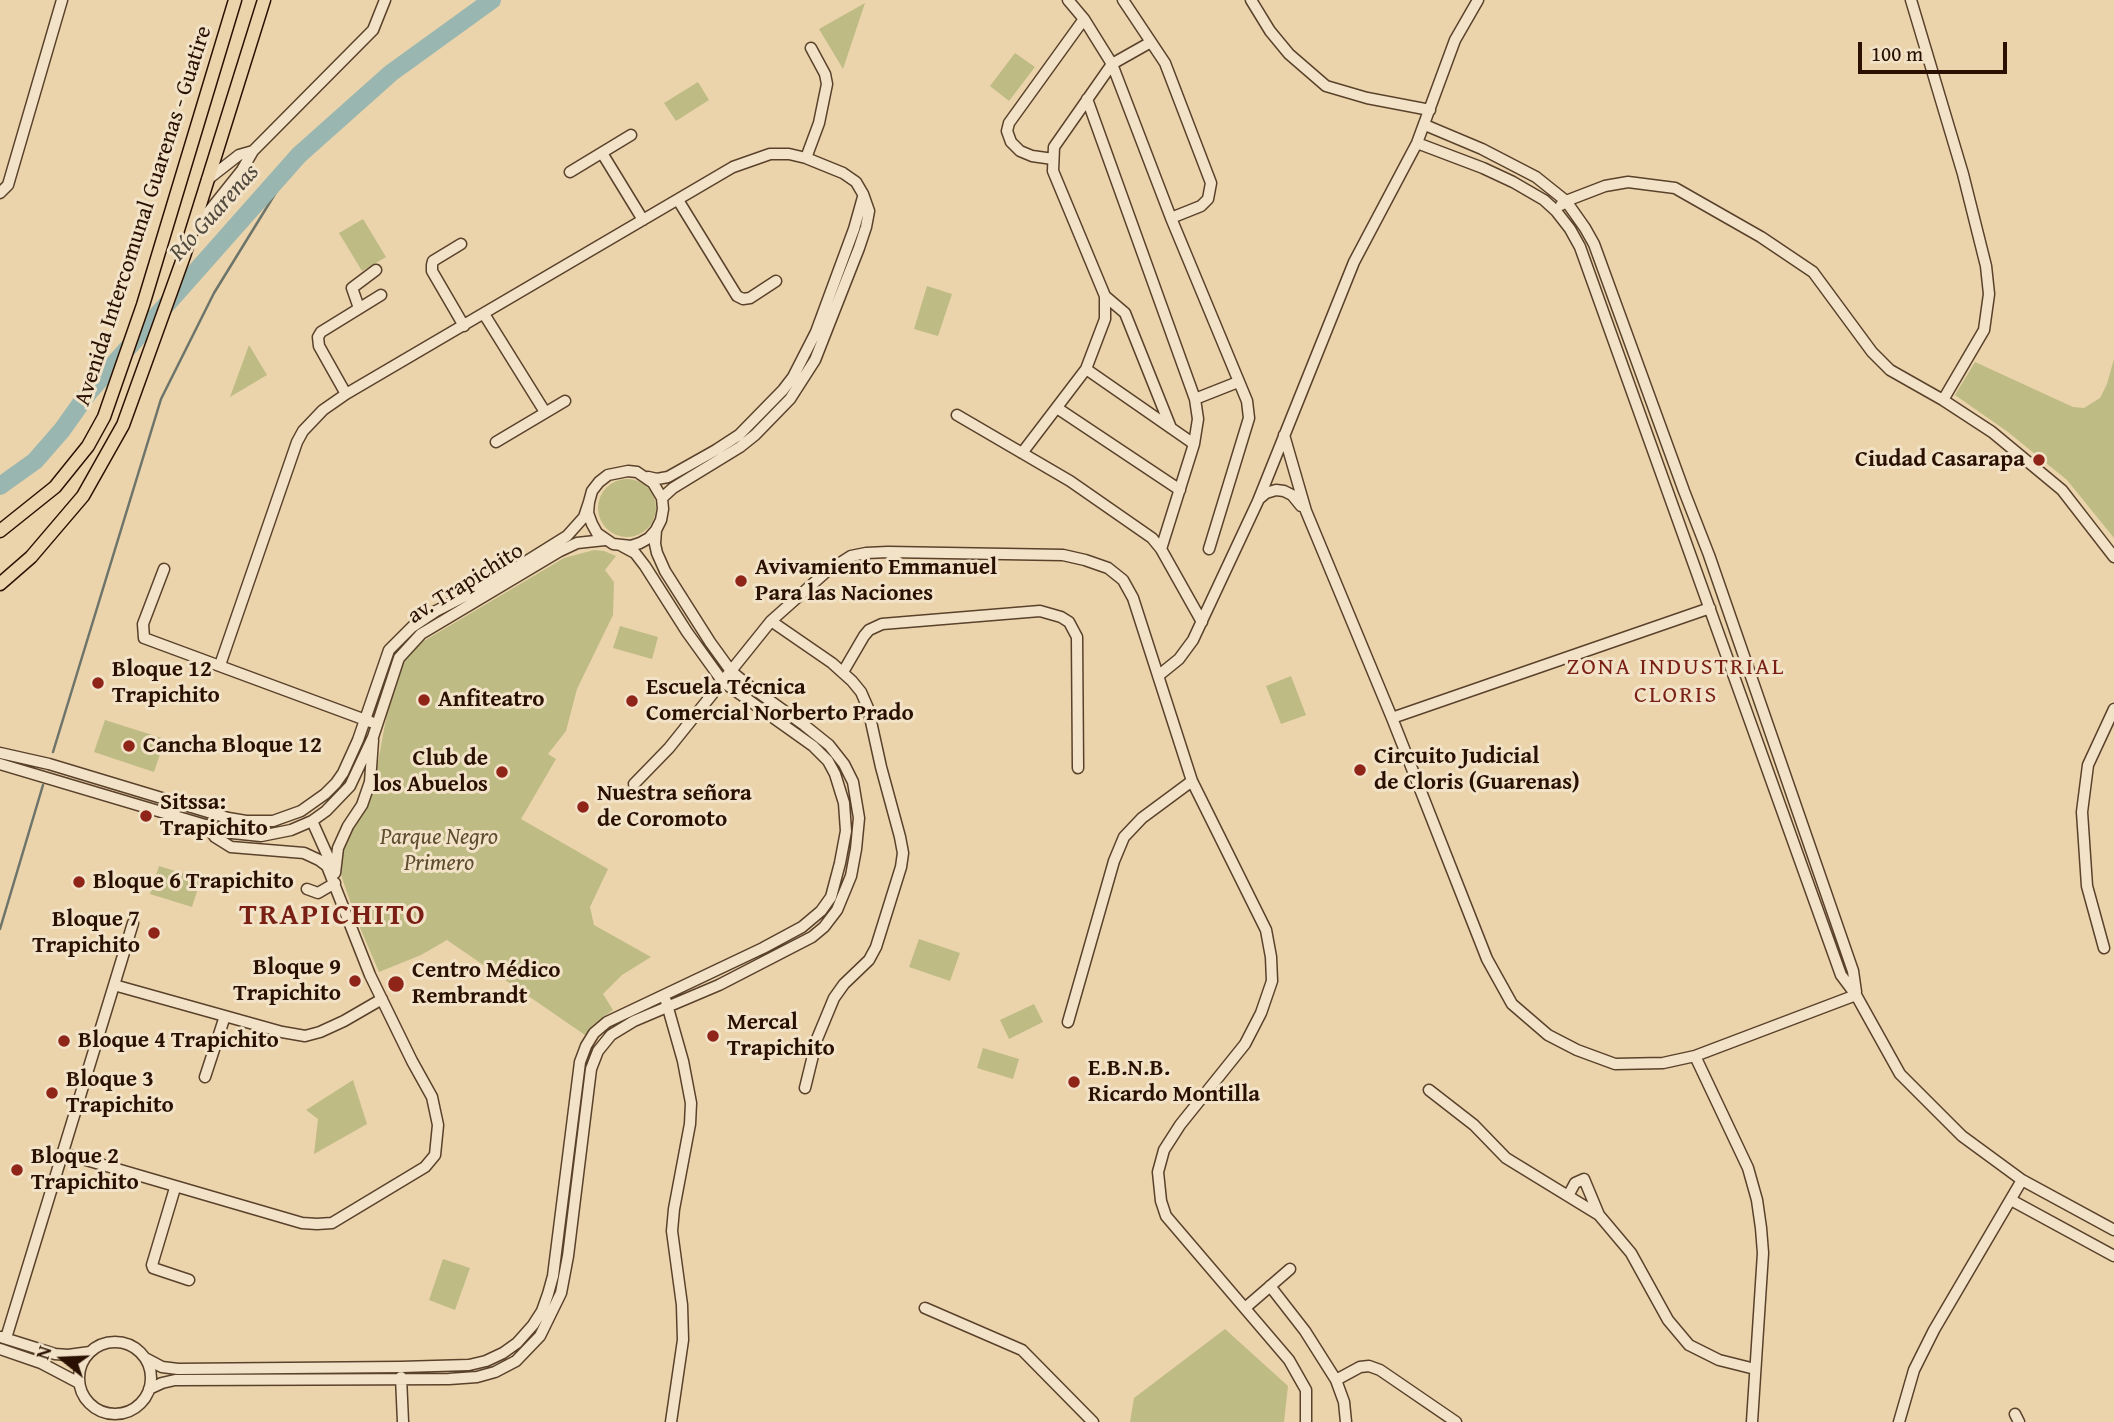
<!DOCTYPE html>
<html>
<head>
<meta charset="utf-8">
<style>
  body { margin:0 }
  #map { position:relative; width:2114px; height:1422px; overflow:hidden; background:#ebd4ab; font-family:"Gentium Book Plus",serif }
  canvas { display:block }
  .north { position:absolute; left:28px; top:1324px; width:70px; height:70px; -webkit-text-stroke:5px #f2e3c8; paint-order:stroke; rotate:288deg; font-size:19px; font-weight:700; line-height:28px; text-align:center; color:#2a1000 }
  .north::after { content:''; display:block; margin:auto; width:24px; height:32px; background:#2a1000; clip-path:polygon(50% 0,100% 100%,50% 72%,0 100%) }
  .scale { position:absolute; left:1858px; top:42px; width:149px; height:32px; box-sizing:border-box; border:4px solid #2a1000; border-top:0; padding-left:9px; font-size:21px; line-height:24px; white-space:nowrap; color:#2a1000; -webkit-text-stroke:5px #f2e3c8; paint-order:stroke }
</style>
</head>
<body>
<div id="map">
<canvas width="2114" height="1422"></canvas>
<div class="north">N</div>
<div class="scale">100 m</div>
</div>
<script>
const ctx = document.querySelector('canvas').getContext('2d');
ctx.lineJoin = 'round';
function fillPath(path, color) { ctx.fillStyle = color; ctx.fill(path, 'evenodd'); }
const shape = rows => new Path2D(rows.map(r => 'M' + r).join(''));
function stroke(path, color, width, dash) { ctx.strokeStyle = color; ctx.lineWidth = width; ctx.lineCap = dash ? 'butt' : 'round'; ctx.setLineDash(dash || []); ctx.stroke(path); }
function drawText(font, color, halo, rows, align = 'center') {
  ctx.font = font + ' "Gentium Book Plus",serif'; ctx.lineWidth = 6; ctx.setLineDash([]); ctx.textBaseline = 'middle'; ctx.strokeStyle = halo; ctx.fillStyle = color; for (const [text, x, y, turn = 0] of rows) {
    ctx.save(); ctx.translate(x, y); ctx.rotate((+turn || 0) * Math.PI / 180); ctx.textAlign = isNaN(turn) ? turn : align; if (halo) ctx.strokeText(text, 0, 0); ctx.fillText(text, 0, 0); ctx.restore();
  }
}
fillPath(shape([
  [865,3,843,69,819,29],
  [1015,53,1035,67,1009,101,990,86],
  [698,82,709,100,676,121,664,103],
  [363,219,386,257,362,271,339,233],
  [927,286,952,294,938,336,914,329],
  [249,345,267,375,230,397],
  [2114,359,2114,538,2067,480,2008,432,1955,395,1975,362,2073,407,2084,408,2100,398,2107,384],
  '598 508a29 29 0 1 1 58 0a29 29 0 1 1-58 0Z',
  [594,550,604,551,616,556,605,570,614,582,613,615,577,689,566,731,548,754,556,759,521,819,608,869,590,907,594,925,651,957,622,975,603,994,613,1010,594,1024,585,1035,447,940,421,955,379,972,355,916,339,869,342,844,376,773,391,692,405,660,417,645,564,558],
  [620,626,658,637,652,659,613,648],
  [1291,676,1306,715,1281,724,1266,686],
  [105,720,165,739,154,772,94,752],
  [159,866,201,879,192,907,150,894],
  [919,939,960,953,950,981,909,967],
  [1034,1004,1043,1022,1009,1039,1000,1020],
  [983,1048,1019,1059,1013,1079,977,1068],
  [353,1080,367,1124,314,1154,318,1119,306,1110],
  [443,1259,470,1268,455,1310,429,1300],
  [1225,1329,1288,1386,1284,1422,1130,1422,1134,1398]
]), '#bebb84');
stroke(shape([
  [53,752,161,399,214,293,299,155],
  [0,929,43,785]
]), '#6d746a', 2.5);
stroke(shape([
  [0,486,35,461,62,430,89,392,299,155,391,73,492,0]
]), '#99b7b0', 18);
const minor = shape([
  [1068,0,1084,19,1112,64,1171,218,1247,401,1249,418,1209,549],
  [1123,0,1165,63,1211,183,1208,199,1201,206,1171,218],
  [1251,0,1270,31,1289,54,1326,86,1367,98,1430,110],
  [1911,0,1963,174,1986,266,1989,294,1984,330,1943,400],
  [1087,99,1195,399,1198,419,1194,444,1161,549],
  [1425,125,1482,149,1536,177,1566,201,1585,228,1594,244,1684,491,1709,555,1853,971,1856,992],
  [1417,143,1483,168,1513,182,1544,200,1556,211,1570,229,1580,247,1841,975,1856,995,1900,1074,1962,1136,2022,1180,2114,1230],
  [602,153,643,220],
  [806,158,819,123,827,84,825,74,811,48],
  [1053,159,1032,156,1020,151,1011,142,1007,131,1009,123,1084,19],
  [570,172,631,135],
  [207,180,239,155,253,151],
  [0,193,8,185,62,0],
  [678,200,737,296,743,299,750,298,776,281],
  [1561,205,1566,201,1605,186,1628,182,1675,188,1761,237,1813,272,1872,352,1890,370,1943,400,1992,432,2062,490,2114,557],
  [194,230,242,170,253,151,373,30,385,0],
  [461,244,433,261,432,265,432,271,464,326],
  [1105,296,1125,313,1171,428],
  [359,308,352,288,376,270],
  [484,314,545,412],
  [1086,369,1194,444],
  [346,394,319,346,318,337,321,332,381,295],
  [1195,399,1238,382],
  [1057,408,1180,490],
  [957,415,1070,481,1152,538,1161,549,1202,622],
  [1284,435,1306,511,1392,718,1487,959,1512,1004,1548,1035,1577,1050,1615,1064,1663,1063,1695,1056,1856,995],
  [496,442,565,401],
  [1022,453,1086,369,1105,319,1105,296,1053,171,1054,147,1112,64,1151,42],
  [648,477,657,479,668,477,716,450,739,435,783,390,793,377,816,332,854,229,863,197],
  [1259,499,1266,493,1276,490,1284,491,1292,495,1301,506],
  [164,569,143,624,144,638,371,722],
  [771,621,832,663,852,681,861,692,868,708,881,767,900,837,903,853,901,867,876,947,869,960,844,984,834,998,817,1039,805,1088],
  [220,665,297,442,303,431,323,410,346,394,733,167,770,154,789,154,806,158,843,173,856,182,863,194,869,211,866,227,859,248,815,360,790,399,755,435,740,447,673,488,662,498],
  [843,672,864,636,869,630,882,624,1040,611,1061,617,1069,622,1077,637,1078,768],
  [1158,676,1179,659,1193,640,1258,501,1354,262,1417,143,1455,40,1478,0],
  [1392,718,1710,608],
  [0,753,49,764,228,818,246,821,273,821,301,811,325,794,336,783,343,773,358,740,389,650,412,627,436,611,498,579,567,536,584,517,589,502,592,491,599,482,608,475,628,471,637,472,653,483,662,498,663,509,661,520,656,530,649,538,640,543,631,546,613,544,597,533,592,524,588,513,589,502],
  [0,764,232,833,261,836,291,830,312,821,326,811,350,786,373,737,399,658,421,634,560,551,577,543,605,540],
  [634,784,669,748,771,621,826,572,851,556,866,553,888,552,1063,555,1085,560,1108,568,1123,580,1133,598,1192,781,1266,930,1271,957,1272,981,1261,1013,1245,1044,1180,1125,1164,1150,1158,1172,1161,1201,1166,1216,1289,1360,1306,1390,1306,1422],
  [312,821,334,870],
  [335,873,338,848,348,826,362,805,370,782,373,740],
  [307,889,318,893,335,883],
  [2104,948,2087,886,2082,812,2088,765,2114,709],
  [114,985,282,1032,305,1036,320,1032,344,1021,382,999],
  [666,1001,683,1061,691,1103,690,1124,674,1209,672,1231,682,1305,683,1340,671,1422],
  [1068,1022,1114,861,1124,837,1142,818,1192,781],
  [1695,1056,1748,1168,1757,1200,1761,1228,1763,1253,1752,1422],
  [205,1077,225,1016],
  [1429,1090,1474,1125,1506,1158,1599,1215],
  [62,1153,302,1223,317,1224,332,1223,425,1167,435,1155,438,1125,432,1097,412,1061,370,975,327,866,319,860,304,853,231,847,215,837,206,825],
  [175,1188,152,1265,153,1268,189,1280],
  [1568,1196,1575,1183,1584,1179,1599,1215,1631,1253,1668,1320,1689,1345,1719,1360,1755,1369],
  [2011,1200,2114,1256],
  [1270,1286,1305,1331,1336,1380,1344,1402,1346,1422],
  [925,1308,1022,1350,1093,1422],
  [1245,1308,1290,1269],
  [1,1337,55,1354,68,1355,90,1352],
  [6,1338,133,923],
  '79 1378a36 36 0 1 1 72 0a36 36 0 1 1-72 0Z',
  [0,1349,41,1363,79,1383],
  [145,1358,162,1367,178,1369,401,1367,469,1365,486,1361,503,1353,517,1343,533,1325,542,1311,548,1294,553,1276,580,1062,586,1046,594,1033,607,1022,763,948,802,927,821,911,831,897,840,863,846,831,844,803,835,774,828,761,813,746,723,682,687,632,645,566,635,553,622,546],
  [401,1377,403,1422],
  [1336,1380,1360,1367,1369,1366,1380,1370,1456,1422],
  [149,1389,162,1383,175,1380,449,1379,477,1377,495,1372,516,1361,540,1336,561,1293,568,1256,591,1069,598,1051,611,1035,634,1021,719,985,812,937,824,927,837,910,851,876,856,849,859,818,853,782,844,764,829,745,804,725,748,685,731,671,710,642,665,571,657,553,655,544,656,530],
  [2015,1414,2019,1422],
  [1899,1422,1914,1370,1934,1330,2022,1180]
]);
const major = shape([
  [0,531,55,487,88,446,104,417,143,305,235,0],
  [0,584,31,557,83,496,123,425,184,256,264,0]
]);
stroke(minor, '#5a412b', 13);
stroke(major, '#2a1000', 15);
stroke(minor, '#f2e3c8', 10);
stroke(major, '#ebd4ab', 12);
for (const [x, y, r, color] of [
  [2039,460,7,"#8f2418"],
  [741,581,7,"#8f2418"],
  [98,683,7,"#8f2418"],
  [424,700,7,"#8f2418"],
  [632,701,7,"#8f2418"],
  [129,746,7,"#8f2418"],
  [1360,770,7,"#8f2418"],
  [502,772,7,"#8f2418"],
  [583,807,7,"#8f2418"],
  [146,816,7,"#8f2418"],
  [79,882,7,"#8f2418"],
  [154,933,7,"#8f2418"],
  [355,981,7,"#8f2418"],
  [396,984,9,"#8f2418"],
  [713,1036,7,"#8f2418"],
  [64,1041,7,"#8f2418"],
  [1074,1082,7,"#8f2418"],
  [52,1093,7,"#8f2418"],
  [17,1170,7,"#8f2418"]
]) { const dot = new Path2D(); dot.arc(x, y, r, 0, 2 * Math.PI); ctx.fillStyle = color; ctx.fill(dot); stroke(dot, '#f2e3c8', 2.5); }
drawText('23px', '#2a1000', '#f2e3c8', [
  ["Avenida Intercomunal Guarenas - Guatire",144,216,-72],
  ["av. Trapichito",466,584,-32]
]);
drawText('bold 23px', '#2a1000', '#f2e3c8', [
  ["Ciudad Casarapa",2025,460,"right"],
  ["Avivamiento Emmanuel",755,568],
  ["Para las Naciones",755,594],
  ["Bloque 12",112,670],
  ["Trapichito",112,696],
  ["Escuela Técnica",646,688],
  ["Comercial Norberto Prado",646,714],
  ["Anfiteatro",438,700],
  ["Cancha Bloque 12",143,746],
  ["Circuito Judicial",1374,757],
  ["de Cloris (Guarenas)",1374,783],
  ["Club de",488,759,"right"],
  ["los Abuelos",488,785,"right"],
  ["Nuestra señora",597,794],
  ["de Coromoto",597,820],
  ["Sitssa:",160,803],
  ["Trapichito",160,829],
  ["Bloque 6 Trapichito",93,882],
  ["Bloque 7",140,920,"right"],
  ["Trapichito",140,946,"right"],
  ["Bloque 9",341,968,"right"],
  ["Trapichito",341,994,"right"],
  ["Centro Médico",412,971],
  ["Rembrandt",412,997],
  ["Mercal",727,1023],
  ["Trapichito",727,1049],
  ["Bloque 4 Trapichito",78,1041],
  ["E.B.N.B.",1088,1069],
  ["Ricardo Montilla",1088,1095],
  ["Bloque 3",66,1080],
  ["Trapichito",66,1106],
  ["Bloque 2",31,1157],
  ["Trapichito",31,1183]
], 'left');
drawText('italic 23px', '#5e4c2e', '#f2e3c8', [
  ["Parque Negro",439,838],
  ["Primero",439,864]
]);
drawText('italic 24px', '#514a3e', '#f2e3c8', [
  ["Río Guarenas",215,213,-48]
]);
ctx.letterSpacing = '2px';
drawText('24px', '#7a1f14', '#f2e3c8', [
  ["ZONA INDUSTRIAL",1676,668],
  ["CLORIS",1676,696]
]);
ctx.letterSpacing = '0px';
ctx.letterSpacing = '2px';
drawText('bold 30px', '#7a1f14', '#f2e3c8', [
  ["TRAPICHITO",333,916]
]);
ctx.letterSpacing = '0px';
</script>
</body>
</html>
